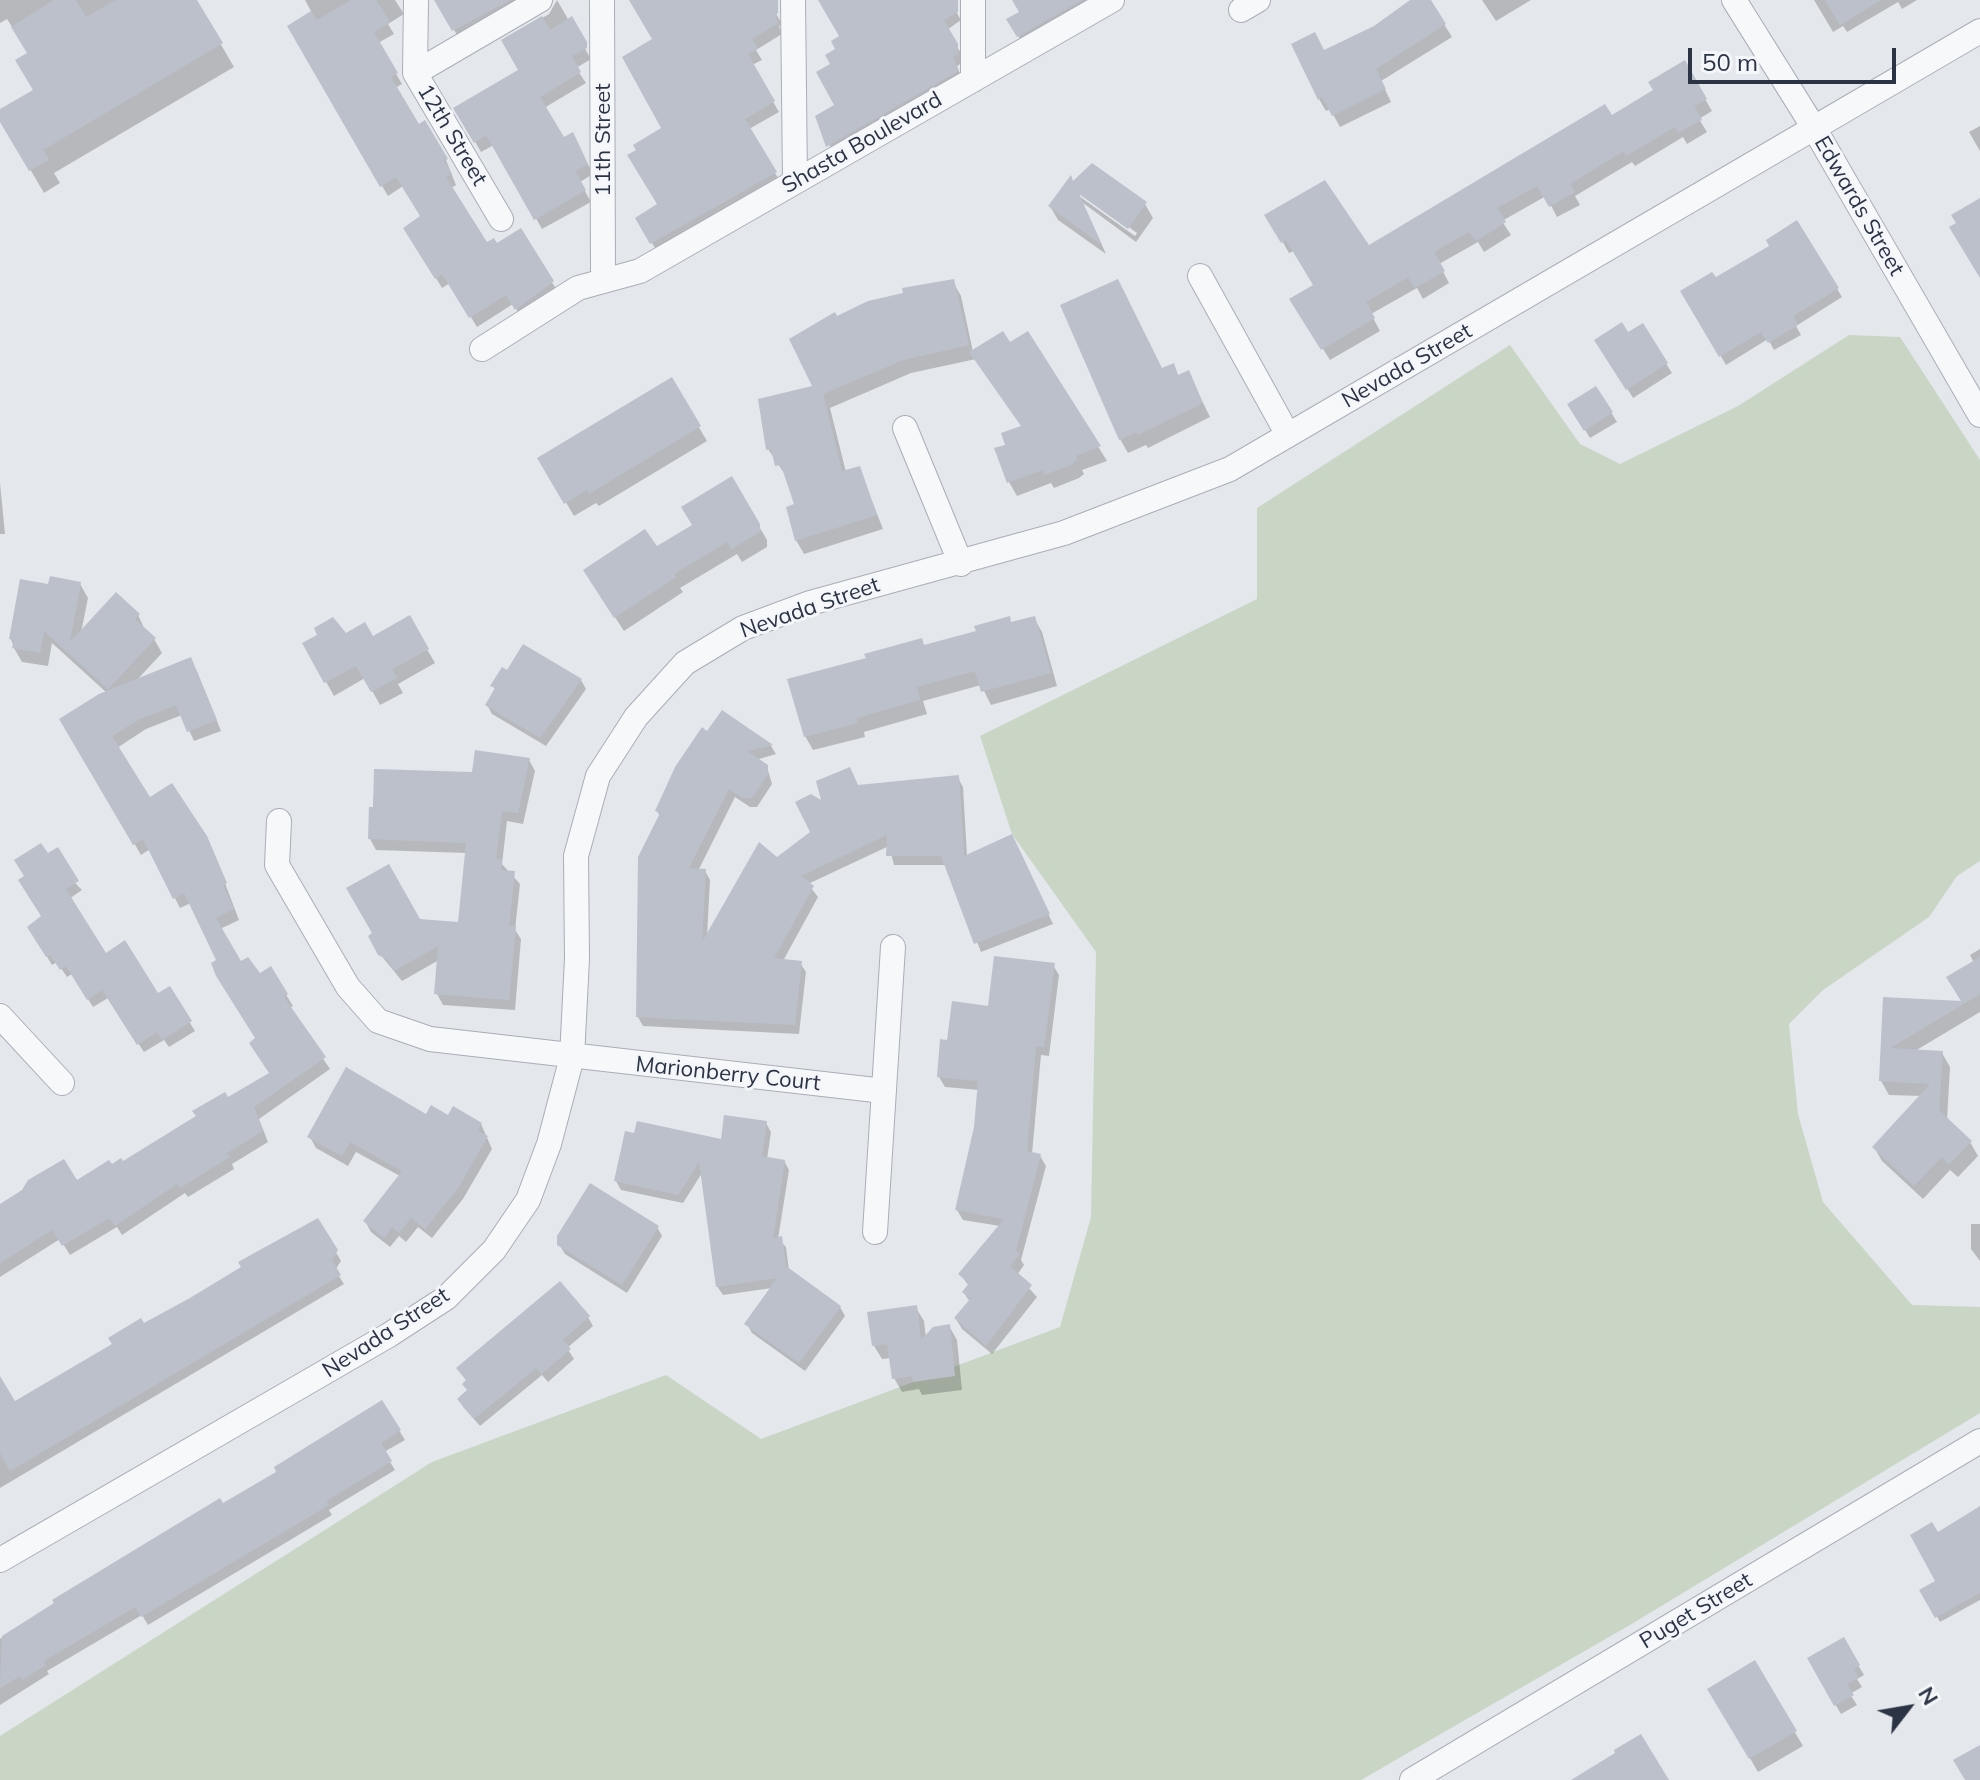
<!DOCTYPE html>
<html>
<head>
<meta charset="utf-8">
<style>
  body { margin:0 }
  #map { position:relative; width:1980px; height:1780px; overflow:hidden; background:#e4e7ec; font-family:Mulish,sans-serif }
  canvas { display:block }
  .north { position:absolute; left:1868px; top:1668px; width:80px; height:80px; -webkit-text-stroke:6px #f4f6f9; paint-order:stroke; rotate:59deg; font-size:22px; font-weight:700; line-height:32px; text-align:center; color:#2b3445 }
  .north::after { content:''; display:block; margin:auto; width:28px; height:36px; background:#2b3445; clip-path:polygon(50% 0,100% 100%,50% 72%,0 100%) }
  .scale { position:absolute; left:1688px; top:48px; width:208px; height:36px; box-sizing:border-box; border:4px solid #2b3445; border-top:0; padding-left:10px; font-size:24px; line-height:28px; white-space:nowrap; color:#2b3445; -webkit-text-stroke:6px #f4f6f9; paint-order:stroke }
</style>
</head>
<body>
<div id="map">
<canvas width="1980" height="1780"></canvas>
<div class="north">N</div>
<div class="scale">50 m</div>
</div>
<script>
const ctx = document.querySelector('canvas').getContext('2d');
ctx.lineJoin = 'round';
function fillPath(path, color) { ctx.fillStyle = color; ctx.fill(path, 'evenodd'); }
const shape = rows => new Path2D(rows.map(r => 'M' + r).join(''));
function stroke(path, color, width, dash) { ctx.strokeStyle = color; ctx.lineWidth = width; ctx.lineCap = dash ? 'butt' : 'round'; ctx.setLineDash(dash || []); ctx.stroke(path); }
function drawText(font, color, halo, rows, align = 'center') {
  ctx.font = font + ' Mulish,sans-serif'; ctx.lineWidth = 6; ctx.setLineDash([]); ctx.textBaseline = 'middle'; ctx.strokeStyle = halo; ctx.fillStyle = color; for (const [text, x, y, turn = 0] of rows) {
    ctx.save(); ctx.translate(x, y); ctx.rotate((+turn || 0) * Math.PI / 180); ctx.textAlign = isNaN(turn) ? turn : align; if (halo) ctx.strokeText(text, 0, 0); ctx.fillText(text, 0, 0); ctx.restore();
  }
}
fillPath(shape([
  [1849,335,1900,337,1980,460,1980,861,1957,876,1929,917,1823,990,1789,1024,1798,1114,1823,1202,1912,1305,1980,1307,1980,1413,1635,1622,1361,1780,0,1780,0,1736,432,1462,666,1375,761,1439,1060,1327,1091,1217,1096,952,1012,834,980,736,1257,599,1257,508,1510,345,1580,444,1620,464,1738,406]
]), '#c9d6c5');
fillPath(shape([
  [0,0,195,0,234,67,54,173,60,183,44,193,0,118,0,111,35,91,29,54,7,19,0,23],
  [305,0,395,0,404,14,388,24,394,34,378,43,402,84,395,88,418,127,446,160,456,185,451,188,487,245,497,246,520,231,558,292,523,319,513,304,477,327,450,283,442,288,406,228,423,217,403,186,388,196,289,27,312,13],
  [450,0,534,0,460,40,440,6],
  [557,0,591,59,576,68,586,83,544,108,563,140,572,135,593,174,580,182,591,202,542,229,494,145,481,152,456,109,521,70,503,41,549,14],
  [632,0,768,0,782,24,779,26,782,34,756,50,762,60,752,65,779,112,749,129,781,183,658,253,637,218,659,205,664,129,654,40],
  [821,0,949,0,961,20,947,30,962,55,962,63,957,66,962,80,833,154,818,117,837,105,833,65,842,37],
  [1014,0,1104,0,1024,46,1009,20,1021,13],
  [1415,0,1429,0,1452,37,1381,81,1391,102,1340,127,1330,109,1326,111,1319,99,1324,53,1375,28],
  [1482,0,1531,0,1496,21],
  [1814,0,1917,0,1902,9,1898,2,1847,32,1843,26,1833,32],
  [1684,63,1712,111,1699,119,1707,132,1687,144,1683,137,1635,166,1632,162,1575,196,1580,205,1557,217,1546,196,1502,221,1511,235,1484,252,1478,242,1439,264,1449,283,1423,299,1417,288,1371,314,1380,331,1330,360,1299,311,1315,286,1294,251,1289,253,1267,215,1368,248,1611,118,1656,91],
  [1980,126,1980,151,1969,132],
  [1073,184,1145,204,1153,218,1136,242,1083,203,1106,254,1058,220,1050,206],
  [1082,193,1137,233,1135,236,1079,196],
  [1797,223,1842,297,1796,326,1801,335,1774,350,1768,339,1726,365,1683,292,1715,280,1772,246],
  [953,282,961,296,973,352,1010,344,1028,333,1107,461,1082,470,1084,474,1079,478,1054,488,1051,483,1017,496,1009,482,1007,446,1023,427,976,359,911,373,830,408,846,472,859,468,883,529,804,554,796,540,796,506,788,479,768,449,815,387,836,318],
  [1642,325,1672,373,1633,398,1597,340,1628,334],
  [1173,366,1179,377,1188,372,1210,417,1148,448,1146,445,1128,453,1120,439,1162,370],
  [671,380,707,441,599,506,596,503,574,516,540,459],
  [1596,388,1617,422,1590,438,1570,405],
  [731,479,767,540,767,547,742,562,737,554,680,588,683,592,624,631,593,584,694,526],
  [0,483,5,534,0,534],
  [80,584,88,598,81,633,138,615,145,630,154,639,162,653,136,681,196,669,221,731,194,741,182,715,146,729,117,748,149,800,212,849,239,920,220,929,241,964,260,976,270,969,293,1006,289,1008,330,1069,259,1119,268,1142,232,1164,234,1169,188,1197,185,1193,122,1235,117,1227,70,1255,60,1239,0,1277,0,1206,76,1183,122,1164,271,1074,258,1039,191,903,180,908,150,849,141,855,62,720,107,693,52,643,48,666,22,662,14,648,11,639,50,586],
  [409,618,435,663,398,684,403,693,380,705,365,678,334,696,305,644,372,638],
  [1034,618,1042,632,1057,686,991,705,981,685,923,701,927,714,864,732,865,737,813,750,805,736,868,660,921,640,925,647],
  [581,680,586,689,546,746,492,714,487,705,496,691,493,686],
  [722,713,771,746,776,754,756,760,767,767,772,784,757,807,750,807,735,797,698,871,705,871,710,880,707,937,777,859,812,832,824,805,858,787,958,778,963,787,967,856,1016,846,1053,924,981,952,947,865,894,865,889,846,808,884,818,897,783,961,800,963,806,972,799,1034,643,1026,638,1017,660,816,657,811],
  [529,760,535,771,523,824,507,821,502,864,520,884,515,930,521,939,515,1010,443,1005,437,994,439,960,402,981,380,954,419,921,460,924,467,853,376,850,370,839,376,771,474,774],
  [47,855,82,890,69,899,105,955,158,996,169,989,195,1031,169,1047,164,1040,144,1052,108,998,93,1007,72,974,67,977,57,962,52,965,29,927,43,917],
  [1980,949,1980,1012,1915,1051,1942,1053,1950,1067,1947,1120,1970,1142,1978,1156,1958,1177,1950,1170,1923,1199,1882,1161,1874,1147,1922,1096,1889,1095,1881,1081,1885,999,1964,1003,1974,963,1970,955],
  [1053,965,1059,975,1049,1056,1041,1055,1032,1154,1040,1156,1046,1166,1021,1260,1024,1265,1017,1275,1037,1297,992,1354,962,1329,956,1319,970,1302,964,1293,969,1286,960,1274,1000,1226,963,1220,957,1210,976,1127,980,1090,945,1087,939,1077,949,1042,989,1008],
  [427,1117,481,1124,492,1149,463,1199,432,1238,418,1227,406,1242,399,1236,390,1247,371,1232,365,1221,400,1176,356,1152,348,1166,316,1148,310,1137],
  [766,1123,771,1132,767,1159,784,1161,789,1170,778,1239,786,1247,789,1271,840,1307,845,1316,805,1371,752,1333,747,1324,772,1288,723,1295,717,1286,702,1173,683,1203,621,1190,616,1181],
  [317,1220,341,1261,335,1270,344,1284,0,1488,0,1406,14,1403,191,1300],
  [1971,1224,1980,1224,1980,1261,1971,1249],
  [657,1227,662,1236,627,1293,565,1254,559,1244],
  [916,1308,924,1321,926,1338,949,1326,957,1340,962,1390,922,1395,919,1389,902,1392,894,1378,891,1358,882,1359,874,1346],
  [588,1317,593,1326,567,1348,574,1359,548,1382,542,1375,480,1426,464,1408,459,1400,468,1391,467,1382,459,1369],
  [382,1402,405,1440,384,1452,395,1470,329,1510,332,1515,148,1625,142,1615,47,1671,49,1674,0,1705,0,1639,279,1472],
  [1980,1508,1980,1600,1940,1622,1922,1590,1938,1581,1937,1534],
  [1843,1640,1864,1675,1857,1679,1862,1687,1850,1694,1857,1705,1841,1714,1809,1659],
  [1754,1663,1803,1746,1758,1772,1710,1689]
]), '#0003');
fillPath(shape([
  [54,0,76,0,86,17,116,0,197,0,223,43,43,150,49,160,29,171,0,122,0,109,33,90,15,60,27,53,11,27],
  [351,0,376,0,390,22,374,32,398,73,391,77,419,124,425,120,448,159,444,161,452,174,446,177,487,242,494,238,497,243,521,228,554,281,515,310,506,295,469,318,442,274,435,279,403,228,420,216,396,177,380,187,287,26,311,11,317,20],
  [434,0,510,0,452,31],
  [629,0,778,0,778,13,775,15,778,23,752,39,758,49,748,54,775,101,745,119,777,172,650,244,635,218,657,204,627,155,636,150,633,145,661,128,622,57,652,39],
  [818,0,958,0,958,12,944,20,958,44,958,54,953,57,958,71,826,147,815,116,834,105,816,72,830,64,825,55,835,49,831,41,839,36],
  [1012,0,1082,0,1017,37,1006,19,1019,12],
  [1410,0,1431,0,1446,24,1376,69,1386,89,1332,116,1322,97,1318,100,1291,44,1315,32,1324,50,1374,26],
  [1825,0,1881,0,1840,25],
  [542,16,550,30,572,16,587,42,587,48,572,56,581,72,540,97,564,137,573,132,588,164,575,171,586,190,534,220,486,135,474,143,453,108,518,70,501,40],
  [1685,60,1707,99,1694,106,1702,120,1678,133,1675,127,1626,156,1624,151,1570,184,1575,192,1549,207,1537,186,1497,208,1506,222,1476,241,1469,232,1434,252,1445,271,1415,288,1408,277,1366,302,1375,318,1321,350,1289,299,1313,285,1286,240,1281,243,1264,215,1325,180,1369,245,1605,104,1612,115,1653,90,1648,82],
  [1092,163,1147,202,1128,229,1079,194,1102,245,1048,206,1071,175,1073,181],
  [1980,198,1980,278,1949,227,1956,223,1951,215],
  [1797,220,1839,288,1793,316,1798,325,1768,343,1761,332,1719,357,1680,291,1712,272,1716,277,1769,246,1766,240],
  [954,279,969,345,903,360,823,394,842,471,860,466,877,515,795,541,786,507,794,504,781,465,775,466,771,449,766,450,758,399,812,386,789,339,835,312,837,316,868,301,903,293,902,288],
  [1118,279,1162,368,1174,363,1178,375,1189,370,1203,403,1138,435,1136,432,1119,440,1060,305],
  [1622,322,1628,332,1643,323,1668,363,1626,390,1594,340],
  [1003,331,1010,342,1028,331,1101,446,1076,456,1077,460,1071,465,1044,475,1043,470,1007,483,994,448,1005,445,1001,433,1021,426,969,352],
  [672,377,701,426,589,494,587,490,564,504,537,458],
  [1596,386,1613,412,1584,431,1567,404],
  [732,476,760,524,760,532,732,549,727,542,674,574,676,577,614,618,583,570,645,529,657,546,692,525,681,507],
  [50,576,81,582,70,642,116,592,140,614,135,619,156,638,108,689,44,631,40,653,12,648,14,640,9,639,20,579,48,584],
  [410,615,429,649,392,669,397,678,371,692,356,666,324,683,302,643,317,635,314,628,333,617,346,633,365,622,373,636],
  [1010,616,1011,622,1035,616,1051,673,981,692,975,671,917,687,920,700,857,718,858,723,804,737,787,679,866,658,864,654,922,638,924,645,976,631,974,626],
  [523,644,582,679,540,738,485,705,495,688,490,686,502,667,507,670],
  [191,657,217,720,187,732,176,705,140,719,112,736,150,797,172,783,207,836,227,883,223,885,234,909,216,918,241,961,248,957,260,973,271,966,288,994,284,997,326,1057,254,1107,263,1131,227,1153,230,1157,180,1188,177,1184,115,1226,109,1218,62,1246,52,1230,0,1263,0,1204,22,1190,28,1180,64,1159,77,1180,109,1160,112,1164,121,1158,123,1161,196,1116,192,1111,225,1092,228,1097,269,1073,249,1043,255,1038,216,976,211,963,216,960,184,893,173,899,143,839,133,845,59,719,99,694],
  [722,710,773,745,747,751,768,765,768,774,752,798,743,798,729,789,689,868,706,869,702,942,759,842,777,857,810,832,795,802,811,794,821,800,816,781,850,767,858,785,959,775,964,856,1012,834,1050,914,974,944,941,856,886,856,887,835,801,876,814,886,774,958,802,961,795,1025,636,1017,638,857,660,813,655,811,675,767,702,727,707,731],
  [475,750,530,758,518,813,502,811,496,859,502,860,501,870,515,871,509,926,516,926,509,1000,434,994,438,946,394,971,387,959,378,955,368,936,372,933,346,888,389,864,420,919,458,922,466,843,368,839,369,807,373,807,374,769,472,772],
  [41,843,48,853,58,847,79,881,66,889,106,953,125,940,158,993,170,986,192,1021,162,1040,157,1032,137,1045,102,990,87,1000,66,966,60,970,50,955,46,957,27,927,41,916,18,880,24,876,14,860],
  [994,956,1055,963,1044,1047,1036,1046,1027,1151,1041,1154,1016,1251,1020,1254,1010,1266,1032,1285,986,1346,954,1318,970,1299,962,1292,969,1283,958,1274,1004,1219,955,1210,974,1127,978,1081,937,1077,940,1039,947,1040,952,1001,988,1006],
  [1980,957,1980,994,1890,1048,1943,1051,1939,1110,1972,1141,1949,1165,1942,1157,1914,1186,1872,1147,1930,1084,1879,1081,1883,997,1961,1001,1946,977],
  [346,1067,426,1114,431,1105,448,1115,453,1106,482,1123,478,1131,488,1136,458,1188,425,1229,411,1218,399,1233,392,1227,384,1238,363,1221,402,1171,350,1142,342,1156,307,1137],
  [724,1115,767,1121,762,1156,785,1160,773,1238,782,1236,786,1266,841,1306,799,1363,744,1324,777,1278,716,1287,699,1162,678,1195,614,1181,625,1131,634,1133,637,1121,721,1139],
  [590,1183,659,1226,622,1285,557,1245,557,1236],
  [318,1218,338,1250,332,1260,341,1275,10,1471,0,1453,0,1376,15,1401,112,1344,108,1338,141,1318,144,1323,190,1298,241,1267,238,1262],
  [560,1281,590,1316,563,1340,571,1349,541,1374,536,1368,474,1419,457,1399,467,1390,462,1384,466,1380,456,1368],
  [917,1305,921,1340,933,1327,950,1324,955,1376,913,1382,912,1376,892,1379,887,1344,872,1346,867,1312],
  [382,1400,401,1430,381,1443,392,1461,326,1501,329,1505,141,1617,135,1607,44,1661,46,1665,22,1680,20,1676,0,1688,2,1636,54,1603,52,1600,220,1498,223,1503,276,1472,274,1467],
  [1980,1506,1980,1593,1935,1618,1919,1590,1935,1581,1910,1535,1932,1522,1938,1532],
  [1844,1637,1860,1665,1854,1669,1859,1678,1847,1684,1854,1695,1834,1706,1807,1658],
  [1755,1660,1797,1731,1749,1759,1707,1689],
  [1641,1734,1669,1780,1571,1780,1615,1753,1614,1750],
  [1980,1745,1980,1780,1965,1780,1953,1760]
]), '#bbc0ca');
const minor = shape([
  [416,0,415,73,501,219],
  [602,0,603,270,609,279],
  [793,0,795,182],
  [973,0,973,80],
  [1734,0,1814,128,1980,415],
  [1241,10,1258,0],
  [415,73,540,0],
  [1200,276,1288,435],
  [482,349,578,288,640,271,1112,0],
  [905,428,961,564],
  [279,821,277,865,348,987,378,1021,430,1039,884,1091],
  [0,1016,62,1083],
  [875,1232,893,947],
  [0,1560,389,1335,446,1298,494,1250,528,1200,549,1144,572,1057,577,959,576,856,598,776,636,717,685,663,743,628,810,603,1064,533,1230,469,1980,31],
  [1412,1780,1980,1441]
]);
stroke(minor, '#a9aeb7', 26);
stroke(minor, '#f7f8fa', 24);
drawText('22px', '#2b3445', '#f4f6f9', [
  ["12th Street",452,135,59],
  ["11th Street",603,140,-90],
  ["Shasta Boulevard",862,143,-30],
  ["Edwards Street",1859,206,60],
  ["Nevada Street",1407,366,-30],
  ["Nevada Street",810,608,-19],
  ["Marionberry Court",728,1074,6],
  ["Nevada Street",386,1333,-33],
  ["Puget Street",1696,1611,-31]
]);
</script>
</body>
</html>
